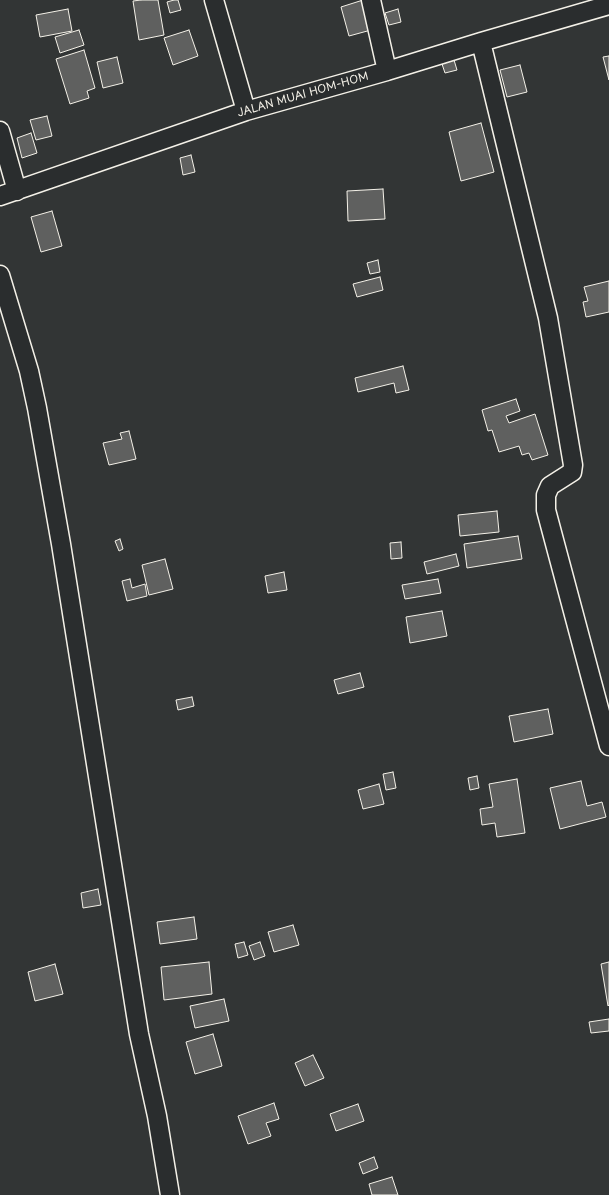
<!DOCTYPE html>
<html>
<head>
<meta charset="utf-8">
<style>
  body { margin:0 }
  canvas { display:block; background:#323535 }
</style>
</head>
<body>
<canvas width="609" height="1195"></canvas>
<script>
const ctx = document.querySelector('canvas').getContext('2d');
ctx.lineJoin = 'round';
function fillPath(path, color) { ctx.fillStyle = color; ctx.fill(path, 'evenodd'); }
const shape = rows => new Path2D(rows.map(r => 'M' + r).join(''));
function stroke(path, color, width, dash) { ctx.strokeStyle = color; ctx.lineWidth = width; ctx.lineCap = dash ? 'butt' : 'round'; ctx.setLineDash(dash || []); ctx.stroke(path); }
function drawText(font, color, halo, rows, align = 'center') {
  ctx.font = font + ' "Playpen Sans",sans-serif'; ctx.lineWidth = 3; ctx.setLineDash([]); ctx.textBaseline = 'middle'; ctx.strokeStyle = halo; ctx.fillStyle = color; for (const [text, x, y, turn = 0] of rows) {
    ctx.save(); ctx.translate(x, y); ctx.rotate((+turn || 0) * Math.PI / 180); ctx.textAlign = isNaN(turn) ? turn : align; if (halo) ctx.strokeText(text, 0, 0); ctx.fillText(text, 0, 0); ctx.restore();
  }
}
const building = shape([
  [141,0,158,0,164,35,139,40,133,1,141,0],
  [174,0,178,0,181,10,170,13,167,2,174,0],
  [363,0,371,30,349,36,341,7,363,0],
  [68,9,72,31,40,37,36,15,68,9],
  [398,9,401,22,389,25,385,13,398,9],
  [79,30,84,45,60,53,55,37,79,30],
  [189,30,198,56,173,65,164,38,189,30],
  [84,50,95,88,87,91,89,98,70,104,56,59,84,50],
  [609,56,609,80,603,57,609,56],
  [117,57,123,83,103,88,97,62,117,57],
  [454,60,457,70,445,73,442,64,454,60],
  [520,65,527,92,507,97,500,70,520,65],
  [47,116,52,136,36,140,30,120,47,116],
  [481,123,494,172,461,181,449,132,481,123],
  [31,133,37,153,22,158,17,138,31,133],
  [191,155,195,172,183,175,180,158,191,155],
  [383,189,385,219,348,221,347,191,383,189],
  [52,211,62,246,41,252,31,217,52,211],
  [378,260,380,272,370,274,367,263,378,260],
  [380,277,383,290,357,297,353,284,380,277],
  [609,281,609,312,586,317,583,302,588,301,584,287,609,281],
  [403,366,409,390,396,393,394,383,358,392,355,378,403,366],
  [516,399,520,411,506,416,509,423,535,414,548,455,532,460,529,453,522,455,519,446,499,452,492,430,488,431,482,410,516,399],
  [129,431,136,459,109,465,103,443,122,439,120,433,129,431],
  [497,511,499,532,460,536,458,515,497,511],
  [518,536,522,559,467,568,464,544,518,536],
  [120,539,123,549,119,551,115,541,120,539],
  [401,542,402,558,391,559,390,543,401,542],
  [456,554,459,566,427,574,424,562,456,554],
  [165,559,173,589,149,595,142,565,165,559],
  [284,572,287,590,268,593,265,576,284,572],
  [130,579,132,588,145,584,147,596,127,601,122,581,130,579],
  [438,579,441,593,405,599,402,585,438,579],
  [442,611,447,636,410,643,406,617,442,611],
  [360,673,364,687,338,694,334,680,360,673],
  [192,697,194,706,178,710,176,700,192,697],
  [548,709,553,734,514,742,509,716,548,709],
  [393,772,396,788,386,790,383,774,393,772],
  [477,776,479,788,470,790,468,778,477,776],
  [517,779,525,833,497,837,495,823,482,825,480,809,493,807,489,784,517,779],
  [581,781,587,806,602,802,606,817,560,829,550,788,581,781],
  [379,784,384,804,363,809,358,790,379,784],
  [98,889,101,905,83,908,81,893,98,889],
  [194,917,197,939,160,944,157,922,194,917],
  [293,925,299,945,274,952,268,932,293,925],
  [244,942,248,955,238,958,235,944,244,942],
  [260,942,265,956,254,960,249,946,260,942],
  [209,962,212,994,164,1000,161,967,209,962],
  [609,962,609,1005,608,1006,601,964,609,962],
  [55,964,63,994,35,1001,28,972,55,964],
  [224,999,229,1021,195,1028,190,1006,224,999],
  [609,1019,609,1031,591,1033,589,1022,609,1019],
  [213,1034,222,1066,195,1074,186,1042,213,1034],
  [313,1055,324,1078,305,1086,295,1063,313,1055],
  [274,1103,279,1119,266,1123,271,1136,248,1144,238,1116,274,1103],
  [358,1104,364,1121,336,1131,330,1114,358,1104],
  [374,1157,378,1168,363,1174,359,1163,374,1157],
  [392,1177,398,1195,372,1195,369,1184,392,1177]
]);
fillPath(building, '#5f605f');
stroke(building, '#f4f1e8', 1);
const minor = shape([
  [214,0,246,111],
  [371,0,387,71],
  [481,42,548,318,573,465,572,472,550,486,546,495,546,510,609,746],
  [0,131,17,191],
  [0,196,246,111,387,71,481,42,609,5],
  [0,275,29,371,37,408,61,544,139,1034,157,1116,170,1195]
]);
stroke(minor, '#f4f1e8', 21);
stroke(minor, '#2a2d2e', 18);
drawText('11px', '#f4f1e8', '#2a2d2e', [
  ["JALAN MUAI HOM-HOM",303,95,-16]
]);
</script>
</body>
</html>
